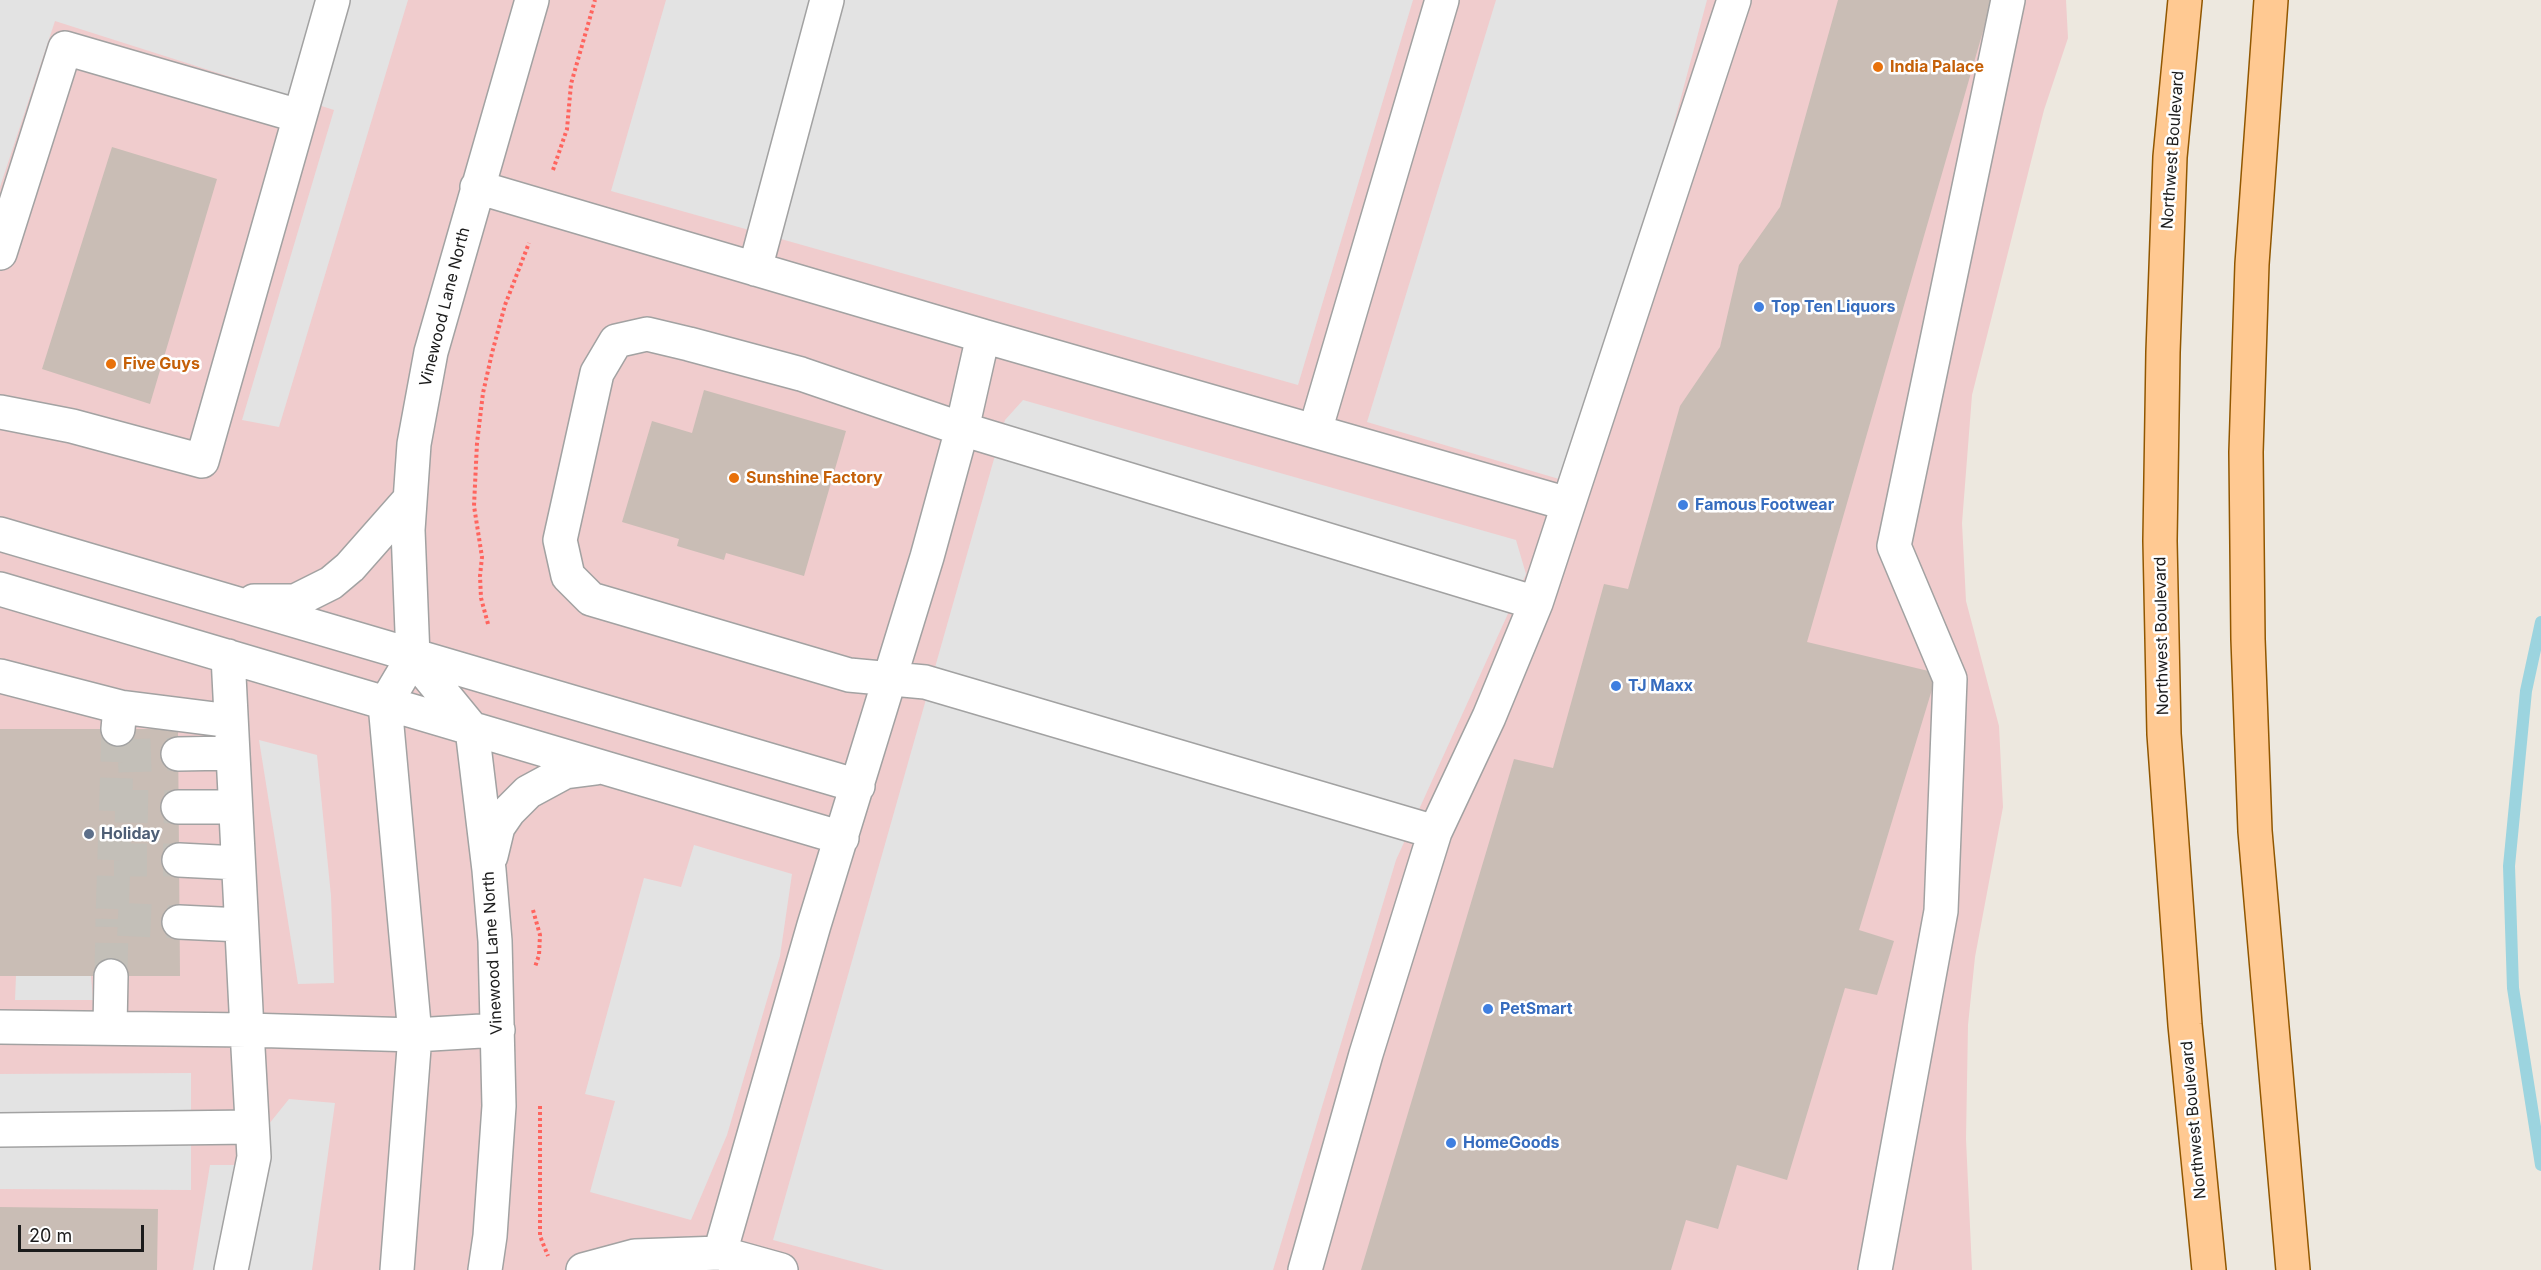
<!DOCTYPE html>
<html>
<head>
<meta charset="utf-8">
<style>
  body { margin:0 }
  #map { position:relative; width:2541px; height:1270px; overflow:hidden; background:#ede8df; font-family:Inter,sans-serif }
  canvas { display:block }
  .scale { position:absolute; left:18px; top:1225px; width:126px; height:27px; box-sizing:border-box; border:3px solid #1b1b1b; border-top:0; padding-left:8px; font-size:18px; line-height:21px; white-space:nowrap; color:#1b1b1b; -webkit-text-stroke:4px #fff; paint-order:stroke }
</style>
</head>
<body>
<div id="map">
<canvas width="2541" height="1270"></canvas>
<div class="scale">20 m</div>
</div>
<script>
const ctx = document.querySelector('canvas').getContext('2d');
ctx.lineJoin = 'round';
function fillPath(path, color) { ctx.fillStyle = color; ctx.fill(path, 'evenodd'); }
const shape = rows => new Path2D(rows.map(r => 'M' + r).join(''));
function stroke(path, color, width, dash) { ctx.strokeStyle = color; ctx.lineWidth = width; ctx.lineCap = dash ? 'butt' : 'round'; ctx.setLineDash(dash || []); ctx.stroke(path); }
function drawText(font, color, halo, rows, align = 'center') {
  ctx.font = font + ' Inter,sans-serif'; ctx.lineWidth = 5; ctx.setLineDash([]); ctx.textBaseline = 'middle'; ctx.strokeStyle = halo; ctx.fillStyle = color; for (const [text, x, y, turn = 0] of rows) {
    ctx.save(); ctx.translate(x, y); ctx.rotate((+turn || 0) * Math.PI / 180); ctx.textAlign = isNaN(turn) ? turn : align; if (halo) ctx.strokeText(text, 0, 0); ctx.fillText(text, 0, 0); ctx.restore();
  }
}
fillPath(shape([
  [0,0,2066,0,2068,38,2044,110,1972,395,1962,523,1966,601,1999,726,2003,807,1975,957,1968,1025,1966,1139,1972,1270,0,1270]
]), '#f0cccd');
fillPath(shape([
  [0,0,408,0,279,427,242,420,334,110,55,21,0,187],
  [666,0,1413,0,1298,385,611,191],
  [1496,0,1707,0,1649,217,1604,362,1559,479,1367,422],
  [1023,400,1516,540,1526,574,1396,860,1273,1270,884,1270,773,1240,1005,420],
  [259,740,317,755,331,896,334,983,298,984],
  [694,845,792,874,780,956,727,1135,691,1220,590,1192,615,1101,585,1094,644,878,681,887],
  [16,976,91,976,93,1000,15,1000],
  [191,1073,191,1190,0,1189,0,1074],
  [289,1099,335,1103,312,1270,193,1270,210,1165,236,1165]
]), '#e3e3e3');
stroke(shape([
  [2541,622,2526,691,2509,866,2513,988,2541,1165]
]), '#9cd4df', 12);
fillPath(shape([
  [1838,0,1992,0,1807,642,1937,673,1859,930,1894,941,1877,995,1845,988,1787,1180,1737,1165,1718,1229,1686,1220,1671,1270,1361,1270,1514,759,1553,768,1604,584,1628,589,1680,406,1720,347,1739,265,1780,207],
  [112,147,217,179,150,404,42,369],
  [704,390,846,431,804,576,726,553,724,560,677,546,679,539,622,522,652,421,692,433],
  [0,729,178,729,180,976,0,976],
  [0,1207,158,1209,157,1270,0,1270]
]), '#c9bdb5');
stroke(shape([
  [118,729,112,919,179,922],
  [118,756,178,754],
  [115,806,178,807],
  [114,860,179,860],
  [111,976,112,919]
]), '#c3bfb8', 33, [33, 16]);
const minor = shape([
  [477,187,983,336,962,429,927,557,814,925,720,1253],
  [0,253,65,48,299,116],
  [755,269,827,0],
  [983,336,1568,504],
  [0,412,72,426,202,461,333,0],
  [1315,431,1442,0],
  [0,534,858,786],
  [0,589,842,838],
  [254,601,295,601,331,583,350,567,410,499],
  [413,657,472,729,489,870,495,941,499,1106,490,1236,485,1270],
  [0,676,120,707],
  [118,729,120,707,231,721],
  [178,754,232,753],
  [178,807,235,807],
  [1435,832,925,682,849,675,591,599,568,576,560,540,597,373,616,341,647,334,689,344,801,374,962,429,1536,603],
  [491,856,498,827,509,811,528,792,565,772,596,768],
  [179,860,238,863],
  [179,922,241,925],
  [0,1027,247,1030,228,656],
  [110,1028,111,976],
  [0,1130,252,1127],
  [231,1270,254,1157,247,1030,415,1035,498,1030],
  [397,1270,415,1035,385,704,413,657,408,530,414,444,431,352,532,0],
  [583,1270,635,1256,720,1253,781,1270],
  [1305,1270,1366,1054,1435,832,1489,717,1536,603,1734,0],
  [1875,1270,1941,911,1950,679,1894,546,2008,0]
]);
const major = shape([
  [2185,0,2170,157,2163,352,2160,541,2164,734,2185,1025,2209,1270],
  [2271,0,2252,264,2246,452,2248,639,2255,831,2293,1270]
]);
stroke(minor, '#a2a2a2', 36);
stroke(major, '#915700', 36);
stroke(shape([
  [553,170,567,129,571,84,595,0],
  [488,624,481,598,480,576,482,557,474,506,477,443,483,393,492,353,505,305,529,243],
  [533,910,540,935,539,955,535,967],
  [540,1106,540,1236,548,1256]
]), '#ff645e', 4, [3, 3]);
stroke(minor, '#fff', 33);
stroke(major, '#ffc992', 33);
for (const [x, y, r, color] of [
  [1878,67,6,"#e8710a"],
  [1759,307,6,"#3f7fe0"],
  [111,364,6,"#e8710a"],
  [734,478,6,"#e8710a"],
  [1683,505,6,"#3f7fe0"],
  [1616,686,6,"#3f7fe0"],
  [89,834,6,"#5c6f8a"],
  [1488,1009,6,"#3f7fe0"],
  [1451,1143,6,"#3f7fe0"]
]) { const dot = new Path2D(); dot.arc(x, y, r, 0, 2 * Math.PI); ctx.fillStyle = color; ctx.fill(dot); stroke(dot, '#fff', 2); }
drawText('bold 16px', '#c56008', '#fff', [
  ["India Palace",1890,67],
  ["Five Guys",123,364],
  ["Sunshine Factory",746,478]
], 'left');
drawText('16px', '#1b1b1b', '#fff', [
  ["Northwest Boulevard",2173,150,-86],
  ["Vinewood Lane North",445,307,-76],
  ["Northwest Boulevard",2162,636,-91],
  ["Vinewood Lane North",493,953,-93],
  ["Northwest Boulevard",2194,1120,-95]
]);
drawText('bold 16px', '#366cbe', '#fff', [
  ["Top Ten Liquors",1771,307],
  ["Famous Footwear",1695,505],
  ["TJ Maxx",1628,686],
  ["PetSmart",1500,1009],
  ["HomeGoods",1463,1143]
], 'left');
drawText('bold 16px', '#4e5e75', '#fff', [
  ["Holiday",101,834]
], 'left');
</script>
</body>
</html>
